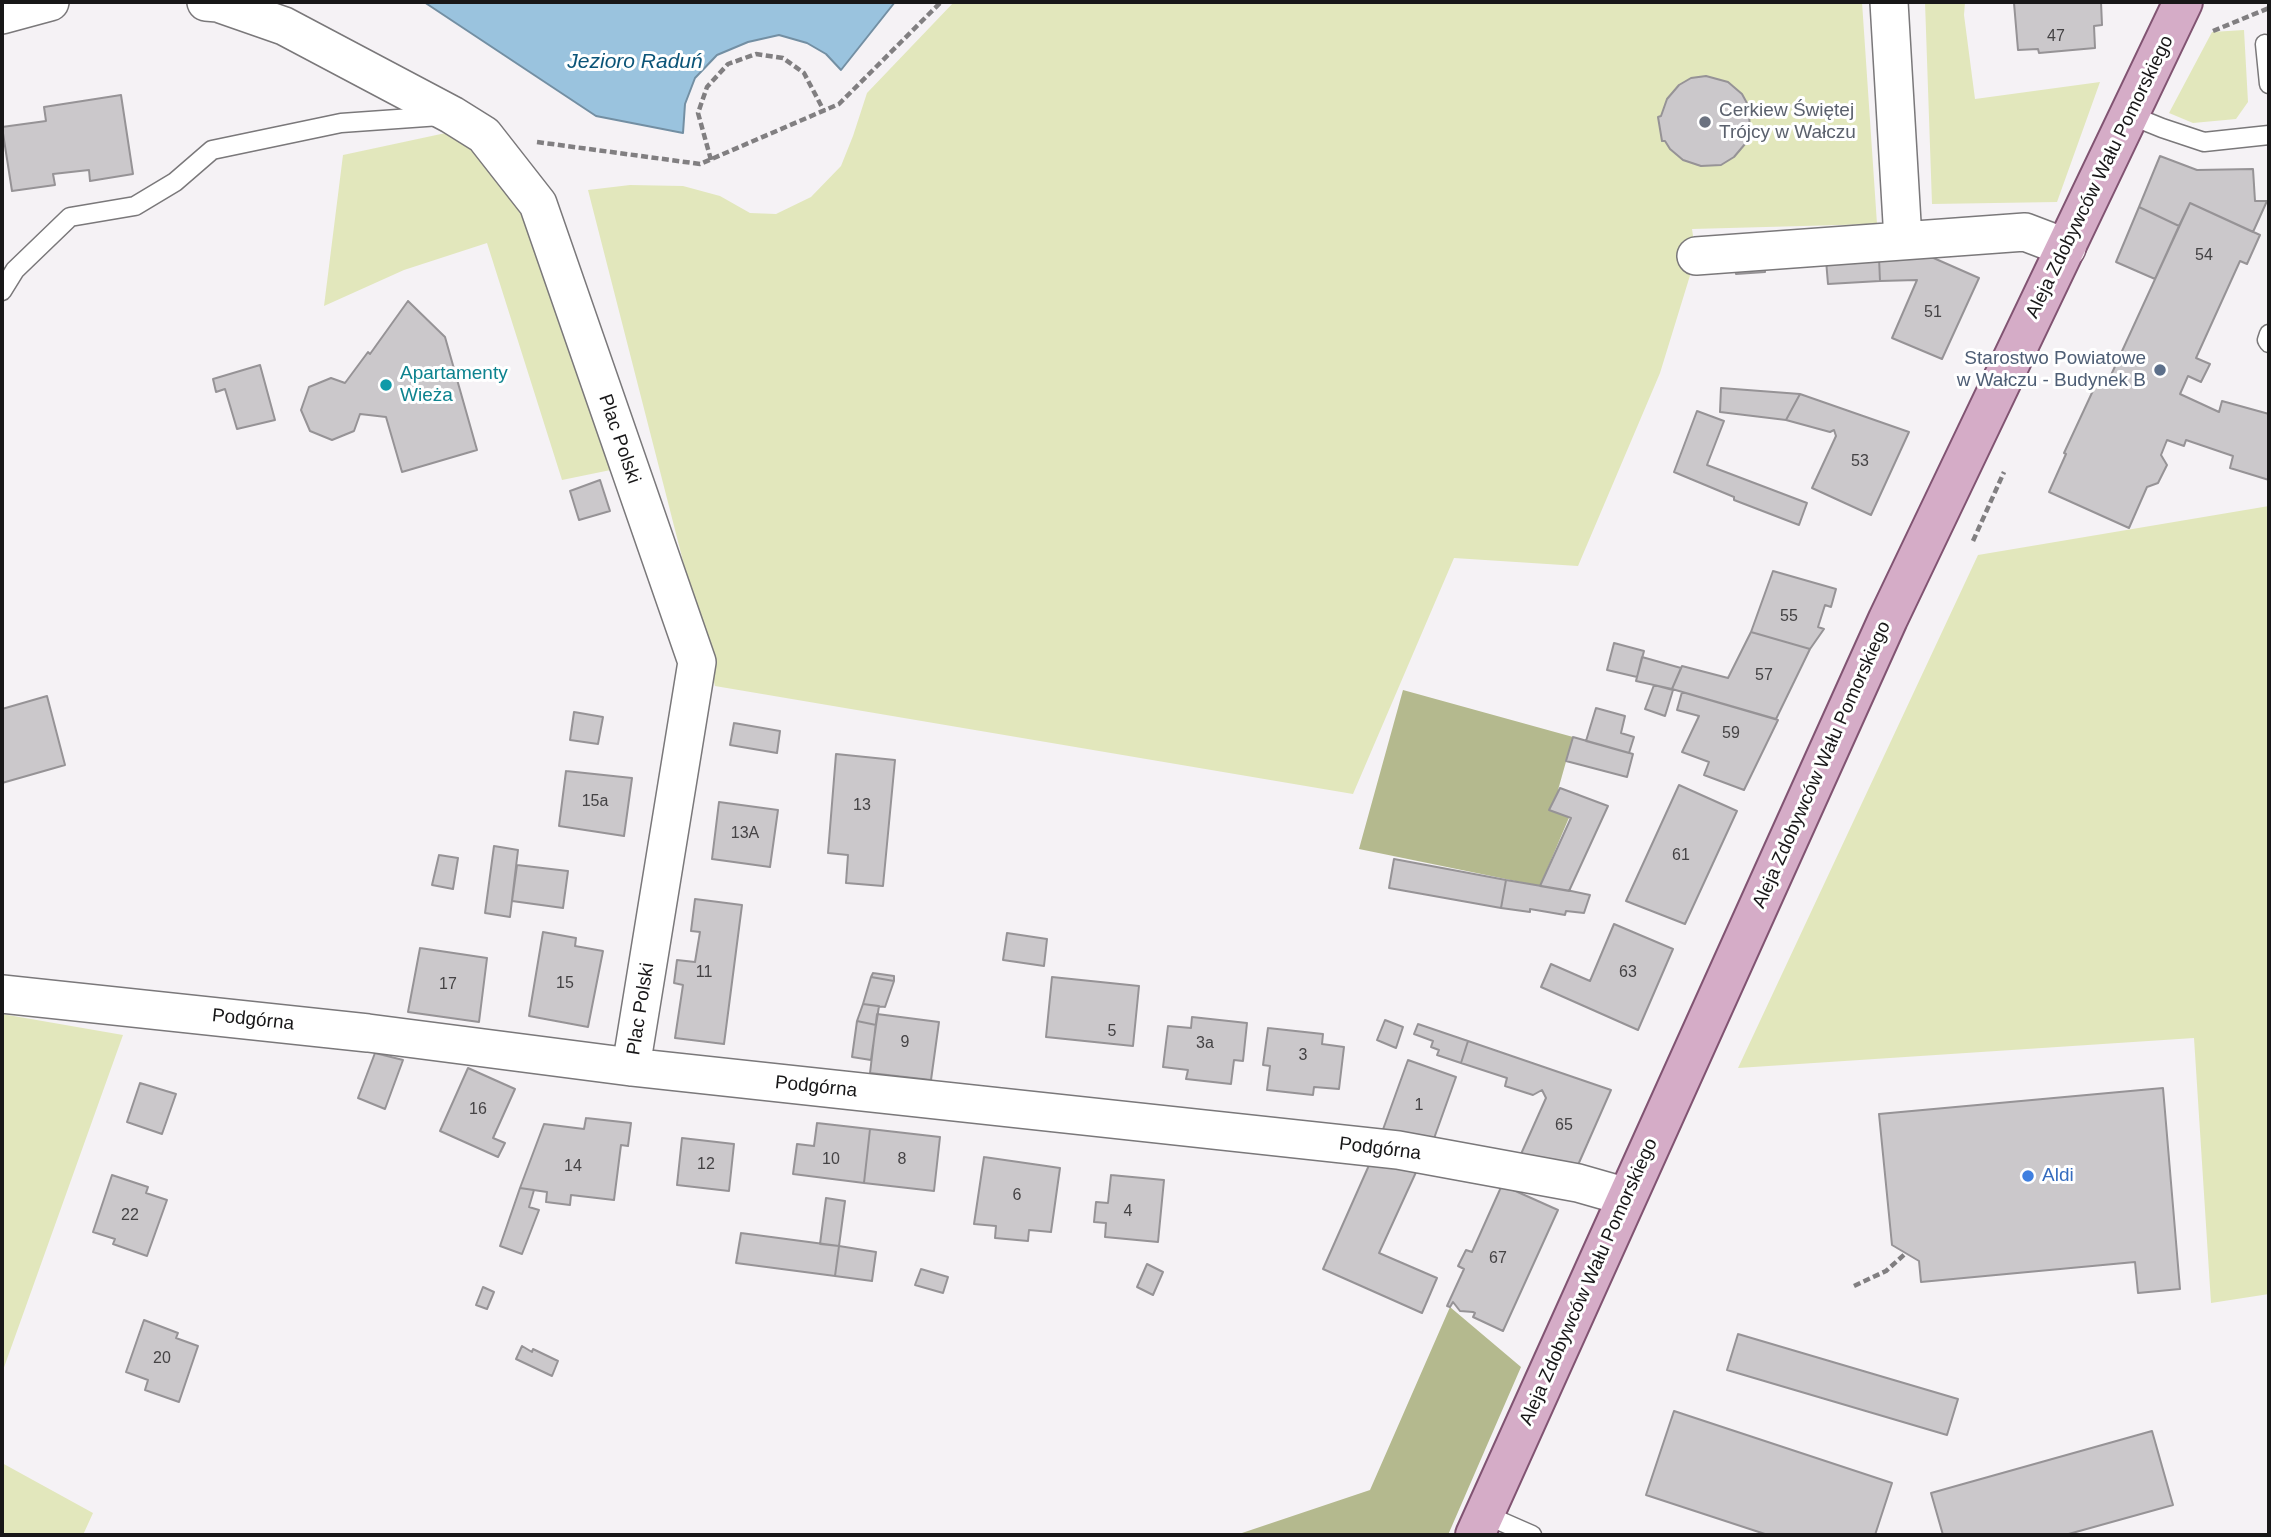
<!DOCTYPE html>
<html>
<head>
<meta charset="utf-8">
<style>
  body { margin:0 }
  #map { position:relative; width:2271px; height:1537px; overflow:hidden; background:#f5f2f5; font-family:Arial,sans-serif }
  canvas { display:block }
  .frame { position:absolute; inset:0; border:4px solid #181718; pointer-events:none }
</style>
</head>
<body>
<div id="map">
<canvas width="2271" height="1537"></canvas>
<div class="frame"></div>
</div>
<script>
const ctx = document.querySelector('canvas').getContext('2d');
ctx.lineJoin = 'round';
function fillPath(path, color) { ctx.fillStyle = color; ctx.fill(path, 'evenodd'); }
const shape = rows => new Path2D(rows.map(r => 'M' + r).join(''));
function stroke(path, color, width, dash) { ctx.strokeStyle = color; ctx.lineWidth = width; ctx.lineCap = dash ? 'butt' : 'round'; ctx.setLineDash(dash || []); ctx.stroke(path); }
function drawText(font, color, halo, rows, align = 'center') {
  ctx.font = font + ' Arial,sans-serif'; ctx.lineWidth = 6; ctx.setLineDash([]); ctx.textBaseline = 'middle'; ctx.strokeStyle = halo; ctx.fillStyle = color; for (const [text, x, y, turn = 0] of rows) {
    ctx.save(); ctx.translate(x, y); ctx.rotate((+turn || 0) * Math.PI / 180); ctx.textAlign = isNaN(turn) ? turn : align; if (halo) ctx.strokeText(text, 0, 0); ctx.fillText(text, 0, 0); ctx.restore();
  }
}
fillPath(shape([
  [954,2,1862,2,1877,224,1692,229,1696,256,1660,373,1578,566,1454,558,1353,794,715,686,588,190,630,185,683,186,720,196,750,213,776,214,811,197,841,166,853,136,867,93],
  [1925,2,1965,2,1964,15,1975,99,2100,82,2057,202,1932,204],
  [2244,30,2248,102,2236,119,2193,123,2169,113,2212,32],
  [455,131,553,191,635,465,562,480,487,243,404,270,324,306,343,155],
  [2269,506,2269,1294,2211,1303,2194,1038,1738,1068,1978,555],
  [2,1014,123,1035,2,1373],
  [2,1463,93,1513,83,1535,2,1535]
]), '#e2e7bc');
fillPath(shape([
  [1403,690,1573,737,1558,790,1579,794,1540,886,1359,849],
  [1450,1307,1521,1367,1448,1535,1236,1535,1370,1490]
]), '#b4b98e');
const water = shape([
  [424,2,895,2,841,70,826,54,807,43,779,35,748,42,717,55,695,78,685,104,683,133,596,116,424,2]
]);
fillPath(water, '#9ac3de');
stroke(water, '#738fa3', 2);
const building = shape([
  [2027,2,2101,2,2102,25,2094,26,2095,48,2039,53,2038,49,2018,50,2014,3,2027,2],
  [1706,76,1728,82,1742,94,1748,105,1750,127,1745,144,1734,157,1721,165,1701,166,1683,160,1670,149,1665,141,1662,141,1658,117,1661,116,1667,99,1679,85,1691,78,1706,76],
  [121,95,133,174,90,181,89,170,53,174,55,185,12,191,2,127,46,121,44,107,121,95],
  [2160,156,2197,170,2253,169,2255,201,2267,201,2253,232,2190,203,2179,226,2139,207,2160,156],
  [2190,203,2260,235,2247,264,2240,261,2196,358,2210,364,2201,382,2188,376,2180,394,2219,412,2222,401,2269,414,2269,480,2230,468,2233,456,2186,440,2184,446,2167,440,2161,455,2167,465,2158,483,2147,487,2129,528,2049,492,2066,454,2064,453,2097,382,2106,386,2190,203],
  [2139,207,2179,226,2155,279,2116,262,2139,207],
  [1929,256,1979,278,1942,359,1892,338,1917,280,1880,281,1879,258,1929,256],
  [1879,258,1880,281,1828,284,1826,260,1879,258],
  [1765,260,1765,272,1736,274,1735,262,1765,260],
  [408,301,445,337,477,450,402,472,386,417,360,414,354,431,332,440,310,431,301,410,309,387,331,378,345,383,368,352,370,354,408,301],
  [260,365,275,420,237,429,225,389,216,392,213,379,260,365],
  [1721,388,1800,394,1786,420,1720,412,1721,388],
  [1800,394,1909,432,1871,515,1812,488,1836,436,1834,430,1830,432,1786,420,1800,394],
  [1697,411,1724,421,1707,465,1807,503,1799,525,1734,500,1734,497,1674,472,1697,411],
  [600,480,610,511,579,520,570,491,600,480],
  [1773,571,1836,589,1831,607,1825,605,1818,627,1824,629,1810,649,1751,632,1773,571],
  [1751,632,1810,649,1776,719,1672,689,1682,666,1728,678,1751,632],
  [1614,643,1644,651,1637,677,1607,670,1614,643],
  [1642,657,1681,668,1672,689,1636,681,1642,657],
  [1654,685,1673,690,1665,716,1645,709,1654,685],
  [1682,692,1778,720,1744,790,1704,775,1709,762,1682,752,1699,716,1677,710,1682,692],
  [47,696,65,765,2,783,2,709,47,696],
  [1596,708,1625,716,1621,733,1634,737,1629,753,1586,741,1596,708],
  [574,712,603,717,598,744,570,740,574,712],
  [734,723,780,731,777,753,730,745,734,723],
  [1573,737,1633,754,1627,777,1566,761,1573,737],
  [836,754,895,760,883,886,846,883,848,855,828,853,836,754],
  [566,771,632,778,624,836,559,826,566,771],
  [1679,785,1737,811,1685,924,1626,901,1679,785],
  [1560,788,1608,806,1569,891,1540,886,1571,818,1549,810,1560,788],
  [719,802,778,810,770,867,712,859,719,802],
  [494,846,518,850,510,917,485,913,494,846],
  [439,855,458,858,453,889,432,885,439,855],
  [1394,859,1506,880,1501,908,1389,888,1394,859],
  [517,865,568,871,563,908,512,901,517,865],
  [1506,880,1571,891,1590,895,1584,913,1566,911,1565,915,1530,909,1530,912,1501,908,1506,880],
  [695,899,742,905,724,1044,675,1038,683,985,674,983,677,960,695,962,700,932,691,931,695,899],
  [1614,924,1673,949,1638,1030,1541,987,1551,964,1590,981,1614,924],
  [543,932,576,938,575,946,603,951,588,1027,529,1016,543,932],
  [1007,933,1047,939,1044,966,1003,960,1007,933],
  [420,948,487,958,479,1022,408,1012,420,948],
  [873,973,894,976,894,981,871,977,873,973],
  [871,977,894,981,885,1007,863,1004,871,977],
  [1052,977,1139,986,1133,1046,1046,1037,1052,977],
  [863,1004,879,1006,876,1025,857,1021,863,1004],
  [877,1014,939,1022,931,1080,870,1073,877,1014],
  [1192,1017,1247,1023,1243,1061,1234,1060,1231,1084,1186,1079,1188,1070,1163,1067,1168,1026,1191,1028,1192,1017],
  [1385,1020,1403,1027,1396,1048,1377,1040,1385,1020],
  [857,1021,876,1025,871,1060,852,1057,857,1021],
  [1418,1024,1468,1041,1461,1063,1437,1055,1439,1050,1431,1047,1433,1041,1414,1034,1418,1024],
  [1268,1028,1323,1034,1322,1044,1344,1047,1339,1089,1314,1087,1313,1095,1267,1090,1270,1066,1263,1065,1268,1028],
  [1468,1041,1611,1090,1578,1165,1521,1154,1546,1098,1542,1090,1533,1095,1505,1086,1507,1078,1461,1063,1468,1041],
  [375,1053,403,1060,385,1109,358,1098,375,1053],
  [1408,1060,1456,1077,1432,1144,1381,1135,1408,1060],
  [468,1068,515,1089,493,1138,505,1143,498,1157,440,1131,468,1068],
  [140,1083,176,1094,162,1134,127,1122,140,1083],
  [2163,1088,2180,1289,2138,1293,2135,1262,1921,1282,1919,1261,1892,1245,1879,1114,2163,1088],
  [586,1118,631,1123,628,1146,621,1145,614,1200,571,1195,570,1205,546,1202,547,1192,520,1188,544,1124,584,1129,586,1118],
  [817,1123,870,1129,864,1183,793,1174,797,1144,814,1146,817,1123],
  [870,1129,940,1137,934,1191,864,1183,870,1129],
  [682,1138,734,1144,729,1191,677,1185,682,1138],
  [984,1157,1060,1168,1051,1232,1029,1230,1028,1241,995,1238,996,1226,974,1224,984,1157],
  [1370,1163,1417,1170,1379,1253,1437,1278,1422,1313,1323,1269,1370,1163],
  [112,1175,148,1187,146,1193,167,1200,147,1256,113,1244,115,1239,93,1232,112,1175],
  [1111,1175,1164,1180,1158,1242,1105,1237,1106,1223,1094,1222,1096,1202,1108,1203,1111,1175],
  [1502,1185,1558,1210,1503,1331,1473,1317,1475,1313,1473,1312,1460,1311,1453,1302,1450,1307,1447,1306,1464,1269,1458,1266,1466,1250,1472,1252,1502,1185],
  [520,1188,534,1190,529,1207,539,1210,522,1254,500,1246,520,1188],
  [826,1198,845,1201,839,1246,820,1244,826,1198],
  [741,1233,839,1246,835,1276,736,1263,741,1233],
  [839,1246,876,1252,872,1281,835,1276,839,1246],
  [1147,1264,1163,1272,1153,1295,1137,1287,1147,1264],
  [921,1269,948,1277,943,1293,915,1285,921,1269],
  [483,1287,494,1292,487,1309,476,1305,483,1287],
  [144,1320,178,1333,176,1338,198,1346,179,1402,145,1390,148,1380,126,1372,144,1320],
  [1738,1334,1958,1399,1947,1435,1727,1370,1738,1334],
  [522,1346,532,1352,533,1349,558,1361,552,1376,516,1359,522,1346],
  [1674,1411,1892,1483,1875,1535,1768,1535,1646,1495,1674,1411],
  [2152,1431,2173,1505,2065,1535,1943,1535,1931,1493,2152,1431]
]);
fillPath(building, '#cbc8cb');
stroke(building, '#969396', 2);
const service = shape([
  [2265,44,2269,84],
  [2130,115,2162,128,2204,142,2269,135],
  [2,291,15,270,70,217,135,206,175,182,212,150,341,123,440,116],
  [2269,334,2267,340,2269,343],
  [1484,1514,1532,1535]
]);
const minor = shape([
  [206,2,218,3,284,26,452,115,484,135,538,204,697,662,631,1067],
  [1889,2,1903,240],
  [2,15,50,2],
  [1696,256,2025,232,2067,248],
  [2,994,368,1033,631,1067,1398,1150,1578,1183,1627,1197]
]);
const primary = shape([
  [1475,1535,1888,619,2183,2]
]);
stroke(service, '#7a787a', 21);
stroke(minor, '#7a787a', 40);
stroke(primary, '#815472', 42);
stroke(shape([
  [2213,31,2269,8],
  [537,142,700,164,839,104,941,2],
  [711,160,698,113,707,87,728,64,756,54,783,58,804,73,824,111],
  [1973,541,2004,472],
  [1854,1286,1886,1271,1906,1253]
]), '#817f81', 4.5, [7, 3.5]);
stroke(service, '#fff', 18);
stroke(minor, '#fff', 37);
stroke(primary, '#d5acc7', 38);
for (const [x, y, r, color] of [
  [1705,122,7,"#6b7280"],
  [2160,370,7,"#5c6f8a"],
  [386,385,7,"#0f9aa8"],
  [2028,1176,7,"#3f7fe0"]
]) { const dot = new Path2D(); dot.arc(x, y, r, 0, 2 * Math.PI); ctx.fillStyle = color; ctx.fill(dot); stroke(dot, '#fff', 2.5); }
drawText('16px', '#454345', null, [
  ["47",2056,37],
  ["54",2204,256],
  ["51",1933,313],
  ["53",1860,462],
  ["55",1789,617],
  ["57",1764,676],
  ["59",1731,734],
  ["15a",595,802],
  ["13",862,806],
  ["13A",745,834],
  ["61",1681,856],
  ["11",704,973],
  ["63",1628,973],
  ["15",565,984],
  ["17",448,985],
  ["5",1112,1032],
  ["9",905,1043],
  ["3a",1205,1044],
  ["3",1303,1056],
  ["1",1419,1106],
  ["16",478,1110],
  ["65",1564,1126],
  ["10",831,1160],
  ["8",902,1160],
  ["12",706,1165],
  ["14",573,1167],
  ["6",1017,1196],
  ["4",1128,1212],
  ["22",130,1216],
  ["67",1498,1259],
  ["20",162,1359]
]);
drawText('19px', '#5b616d', '#fff', [
  ["Cerkiew Świętej",1719,111],
  ["Trójcy w Wałczu",1719,133]
], 'left');
drawText('19px', '#181718', '#fff', [
  ["Aleja Zdobywców Wału Pomorskiego",2100,177,-64],
  ["Plac Polski",619,439,71],
  ["Aleja Zdobywców Wału Pomorskiego",1822,765,-66],
  ["Plac Polski",641,1009,-81],
  ["Podgórna",253,1020,6],
  ["Podgórna",816,1087,6],
  ["Podgórna",1380,1149,7],
  ["Aleja Zdobywców Wału Pomorskiego",1589,1282,-66]
]);
drawText('19px', '#4e5e75', '#fff', [
  ["Starostwo Powiatowe",2146,359],
  ["w Wałczu - Budynek B",2146,381]
], 'right');
drawText('19px', '#0d838f', '#fff', [
  ["Apartamenty",400,374],
  ["Wieża",400,396]
], 'left');
drawText('19px', '#366cbe', '#fff', [
  ["Aldi",2042,1176]
], 'left');
drawText('italic 21px', '#0b5478', '#fff', [
  ["Jezioro Raduń",635,62]
]);
</script>
</body>
</html>
